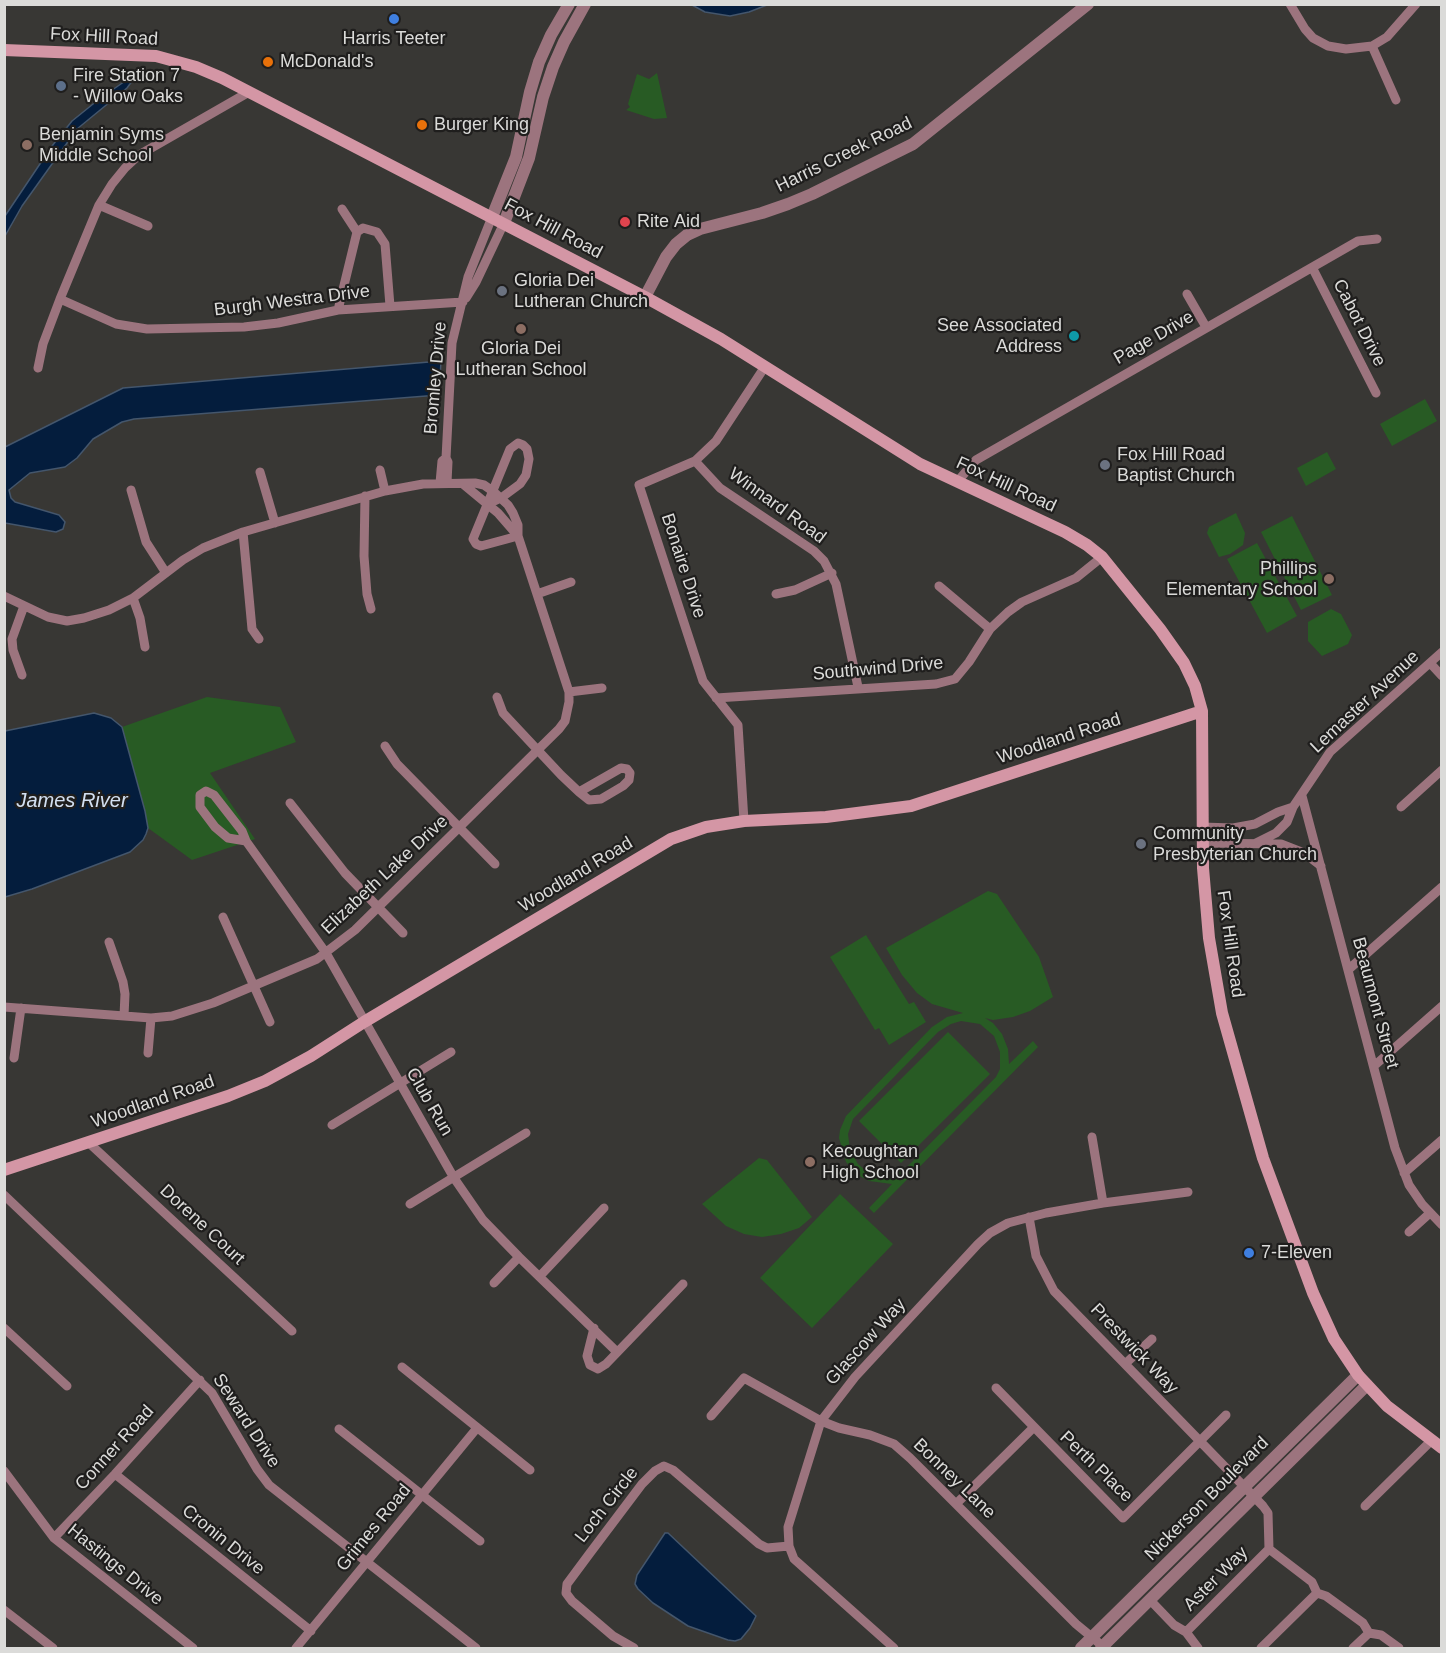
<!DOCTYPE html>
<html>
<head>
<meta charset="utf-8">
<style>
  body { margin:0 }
  #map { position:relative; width:1446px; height:1653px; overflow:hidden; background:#383734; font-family:Arial,sans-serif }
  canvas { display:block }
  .frame { position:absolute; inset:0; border:6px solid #dbdbd9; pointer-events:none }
</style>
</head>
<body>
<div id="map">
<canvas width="1446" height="1653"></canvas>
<div class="frame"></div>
</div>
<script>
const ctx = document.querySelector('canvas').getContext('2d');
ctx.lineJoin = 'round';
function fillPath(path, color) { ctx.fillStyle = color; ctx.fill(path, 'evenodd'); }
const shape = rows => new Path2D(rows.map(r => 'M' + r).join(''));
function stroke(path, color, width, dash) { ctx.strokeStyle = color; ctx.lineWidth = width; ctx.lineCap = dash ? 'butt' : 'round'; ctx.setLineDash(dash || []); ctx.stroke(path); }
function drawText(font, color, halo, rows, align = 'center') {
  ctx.font = font + ' Arial,sans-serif'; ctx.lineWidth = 4.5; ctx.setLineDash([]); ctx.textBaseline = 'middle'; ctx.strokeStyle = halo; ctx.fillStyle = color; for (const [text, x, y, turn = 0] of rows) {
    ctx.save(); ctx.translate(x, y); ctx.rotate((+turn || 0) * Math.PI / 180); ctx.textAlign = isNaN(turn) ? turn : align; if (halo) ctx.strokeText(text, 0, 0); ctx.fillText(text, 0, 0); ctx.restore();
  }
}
fillPath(shape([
  [657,73,667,118,654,119,626,110,630,107,628,104,637,74,649,79],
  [1425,399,1437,421,1392,446,1380,424],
  [1327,452,1336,469,1306,486,1297,468],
  [1236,513,1245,533,1243,545,1230,554,1219,557,1207,533,1209,527],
  [1292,516,1332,595,1301,610,1261,532],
  [1257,543,1297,616,1267,633,1227,559],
  [1331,609,1341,614,1352,635,1348,644,1322,656,1308,641,1308,622],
  [207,697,280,707,296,742,210,773,255,839,192,860,148,828,122,727],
  [988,891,997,894,1039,957,1053,997,1030,1011,1013,1017,993,1020,985,1018,993,1023,1002,1034,1008,1049,1009,1064,1033,1041,1038,1047,874,1213,869,1208,892,1184,869,1181,856,1174,846,1162,839,1138,840,1130,846,1116,932,1027,947,1017,963,1013,932,1004,917,993,902,975,886,948],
  [961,1021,980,1024,994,1036,1000,1052,1000,1069,996,1077,905,1169,890,1175,874,1173,865,1170,858,1164,850,1150,848,1134,853,1119,938,1032,951,1024],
  [866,935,909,1004,914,1002,926,1022,889,1045,879,1028,875,1030,830,957],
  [948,1032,990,1074,901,1163,859,1121],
  [759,1158,767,1160,812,1217,799,1228,781,1234,762,1237,744,1234,726,1226,702,1204],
  [840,1194,893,1244,812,1328,760,1278]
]), '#285b24');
const water = shape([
  [692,5,767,5,749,12,730,16,705,12,692,5],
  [135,77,127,88,77,129,22,206,5,236,5,216,52,146,72,121,98,100,128,79,135,77],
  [441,361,439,395,134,419,122,422,93,439,77,458,65,467,30,473,9,490,11,498,15,502,59,515,65,522,63,529,56,532,5,523,5,447,123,388,441,361],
  [94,713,111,718,122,727,145,811,148,828,146,834,143,840,130,852,32,889,5,897,5,731,94,713],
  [665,1533,668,1533,756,1616,750,1628,741,1639,735,1641,728,1640,688,1626,653,1603,638,1589,635,1584,637,1575,665,1533]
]);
fillPath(water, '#041d3d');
stroke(water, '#44566c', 1.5);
stroke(shape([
  [1290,4,1305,29,1313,38,1328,46,1346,49,1372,46,1387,37,1416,4],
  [1372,46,1396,100],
  [99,205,148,226],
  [342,209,357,232],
  [1313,269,1376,393],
  [1187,294,1206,327],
  [466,298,476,282,504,223],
  [60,299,116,324,147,329,244,327,278,323,338,310,463,302],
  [338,310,357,232,363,228,377,232,385,244,390,306],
  [38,368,43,344,60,299,99,205,112,184,125,168,139,155,249,92],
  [695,461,720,488,814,551,824,561,836,584,858,687],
  [380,470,385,491],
  [260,472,275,523],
  [447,482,448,462,446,458,452,343,468,277,492,217],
  [957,482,976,460,1358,241,1377,239],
  [440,483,442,461,446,458],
  [463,484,498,513,518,536],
  [131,490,146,542,166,573],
  [365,496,364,556,367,594,371,609],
  [488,504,501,498,520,484,526,475,529,459,527,449,523,445,518,443,510,449,473,539,476,544,481,546,518,536],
  [243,532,252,629,259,639],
  [939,586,990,629],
  [537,594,571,582],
  [776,594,795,590,832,573],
  [4,596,48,617,67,621,84,618,109,610,133,598,183,560,203,548,243,532,385,491,423,484,475,483,484,485,494,492,508,505,513,513,518,525,518,536,569,692,569,702,565,721,559,729,355,930,317,959,213,1003,172,1016,151,1018,4,1007],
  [133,598,140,618,145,647],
  [1430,663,1442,676],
  [22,675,13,650,12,639,24,606],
  [569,692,602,688],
  [497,697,503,713,561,775,579,792,589,800,601,799,623,786,629,780,630,773,627,769,621,768,579,792],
  [716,698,936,684,955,679,969,662,990,629,1008,612,1022,602,1076,578,1102,557],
  [385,746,397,764,495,864],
  [1302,796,1395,1148,1409,1185,1422,1204,1442,1225],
  [290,803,345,873,403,933],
  [1401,807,1442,770],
  [744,821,738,725,703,681,639,485,695,461,716,441,764,368],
  [1202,827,1233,828,1255,824,1278,812,1293,807],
  [246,841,228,838,215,827,200,807,200,795,206,791,214,795,242,831,246,841,326,953,454,1178,483,1220,519,1257,617,1352],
  [1202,843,1281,844,1304,853,1321,866],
  [1256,843,1276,833,1287,822,1293,807,1330,752,1442,652],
  [223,917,270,1022],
  [109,942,123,982,125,994,124,1016],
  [1349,969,1442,887],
  [148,1053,151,1018],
  [14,1058,21,1008],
  [1374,1066,1442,1006],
  [332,1125,451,1052],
  [1092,1137,1103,1203],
  [89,1143,292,1331],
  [1404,1173,1442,1140],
  [4,1195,212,1393,257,1469,269,1485,476,1648],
  [410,1204,526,1133],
  [1029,1217,1036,1256,1054,1291,1263,1506,1268,1513,1269,1549,1312,1582,1317,1593,1326,1596,1363,1623,1369,1633,1381,1635,1399,1648],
  [1409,1232,1430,1213],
  [540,1276,604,1208],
  [494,1283,519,1257],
  [4,1328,67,1386],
  [594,1328,587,1356,590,1365,598,1369,606,1364,683,1284],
  [1125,1364,1152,1339],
  [402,1367,530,1470],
  [996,1388,1123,1518,1226,1415],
  [711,1416,744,1378,821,1421,839,1428,870,1435,894,1444,910,1458,1076,1624,1105,1648],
  [339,1429,480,1541],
  [4,1471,54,1538,193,1648],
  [115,1474,311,1631],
  [956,1504,1033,1428],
  [1365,1506,1432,1440],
  [54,1538,115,1474,200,1380],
  [1150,1600,1174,1625,1186,1632,1198,1648],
  [4,1610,53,1648],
  [1186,1632,1269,1549],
  [296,1648,477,1428],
  [634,1648,613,1636,572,1601,566,1593,567,1584,590,1553,642,1484,655,1471,664,1466,673,1470,759,1544,767,1548,789,1546],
  [894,1648,794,1559,789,1546,788,1527,821,1421,855,1377,978,1244,990,1233,1008,1223,1046,1213,1103,1203,1188,1192],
  [1261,1648,1317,1593],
  [1353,1648,1369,1633]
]), '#9c747e', 9);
stroke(shape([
  [492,217,516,157,530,92,539,62,551,35,569,4],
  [504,223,529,158,543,97,553,67,564,42,585,4],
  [645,297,666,257,676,244,687,235,700,229,762,213,788,204,812,194,913,144,1088,4],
  [1081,1648,1358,1375],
  [1101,1648,1367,1385]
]), '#9c747e', 12);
stroke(shape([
  [4,50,156,56,196,67,222,78,645,297,721,339,920,464,1065,532,1087,545,1102,557,1160,629,1184,663,1195,686,1202,711,1203,868,1209,938,1222,1013,1263,1158,1313,1293,1334,1339,1358,1375,1387,1406,1442,1448],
  [4,1170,228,1096,265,1081,311,1056,364,1022,671,839,706,827,744,821,826,817,911,806,1202,711]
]), '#d496a5', 12);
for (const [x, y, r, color] of [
  [394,19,6,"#3f7fe0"],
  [268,62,6,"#e8710a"],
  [61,86,6,"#5c6f8a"],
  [422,125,6,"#e8710a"],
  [27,145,6,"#8d6e63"],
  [625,222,6,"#e0444e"],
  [502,291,6,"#6b7280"],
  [521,329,6,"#8d6e63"],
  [1074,336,6,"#0f9aa8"],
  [1105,465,6,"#6b7280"],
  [1329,579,6,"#8d6e63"],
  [1141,844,6,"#6b7280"],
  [810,1162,6,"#8d6e63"],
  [1249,1253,6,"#3f7fe0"]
]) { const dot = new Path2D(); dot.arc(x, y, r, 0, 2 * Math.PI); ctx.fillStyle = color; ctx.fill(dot); stroke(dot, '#1f1e1d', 2); }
drawText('18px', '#dbdbd9', '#1f1e1d', [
  ["Fox Hill Road",104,37,3],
  ["Harris Creek Road",844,155,-26],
  ["Fox Hill Road",553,229,28],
  ["Burgh Westra Drive",292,301,-7],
  ["Cabot Drive",1359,323,63],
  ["Page Drive",1154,338,-30],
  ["Bromley Drive",436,378,-85],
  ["Fox Hill Road",1006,485,25],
  ["Winnard Road",777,506,36],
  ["Bonaire Drive",683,566,72],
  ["Southwind Drive",878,669,-5],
  ["Lemaster Avenue",1365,702,-43],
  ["Woodland Road",1059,739,-18],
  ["Elizabeth Lake Drive",385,875,-43],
  ["Woodland Road",576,875,-31],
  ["Fox Hill Road",1230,944,82],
  ["Beaumont Street",1375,1003,75],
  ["Woodland Road",153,1102,-19],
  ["Club Run",429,1102,60],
  ["Dorene Court",202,1225,43],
  ["Glascow Way",866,1342,-48],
  ["Prestwick Way",1134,1349,46],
  ["Seward Drive",246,1421,57],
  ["Conner Road",115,1448,-48],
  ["Perth Place",1096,1467,44],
  ["Bonney Lane",954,1479,44],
  ["Nickerson Boulevard",1207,1499,-45],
  ["Loch Circle",607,1505,-52],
  ["Grimes Road",374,1528,-51],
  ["Cronin Drive",223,1540,39],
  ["Hastings Drive",115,1565,39],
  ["Aster Way",1216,1579,-45]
]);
drawText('18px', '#dbdbd9', '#1f1e1d', [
  ["Harris Teeter",394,39,"center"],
  ["McDonald's",280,62],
  ["Fire Station 7",73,76],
  ["- Willow Oaks",73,97],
  ["Burger King",434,125],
  ["Benjamin Syms",39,135],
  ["Middle School",39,156],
  ["Rite Aid",637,222],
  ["Gloria Dei",514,281],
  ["Lutheran Church",514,302],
  ["See Associated",1062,326,"right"],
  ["Address",1062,347,"right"],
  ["Gloria Dei",521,349,"center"],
  ["Lutheran School",521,370,"center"],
  ["Fox Hill Road",1117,455],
  ["Baptist Church",1117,476],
  ["Phillips",1317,569,"right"],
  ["Elementary School",1317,590,"right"],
  ["Community",1153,834],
  ["Presbyterian Church",1153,855],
  ["Kecoughtan",822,1152],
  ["High School",822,1173],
  ["7-Eleven",1261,1253]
], 'left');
drawText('italic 20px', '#d3e0f2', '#1f1e1d', [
  ["James River",72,801]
]);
</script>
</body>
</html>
